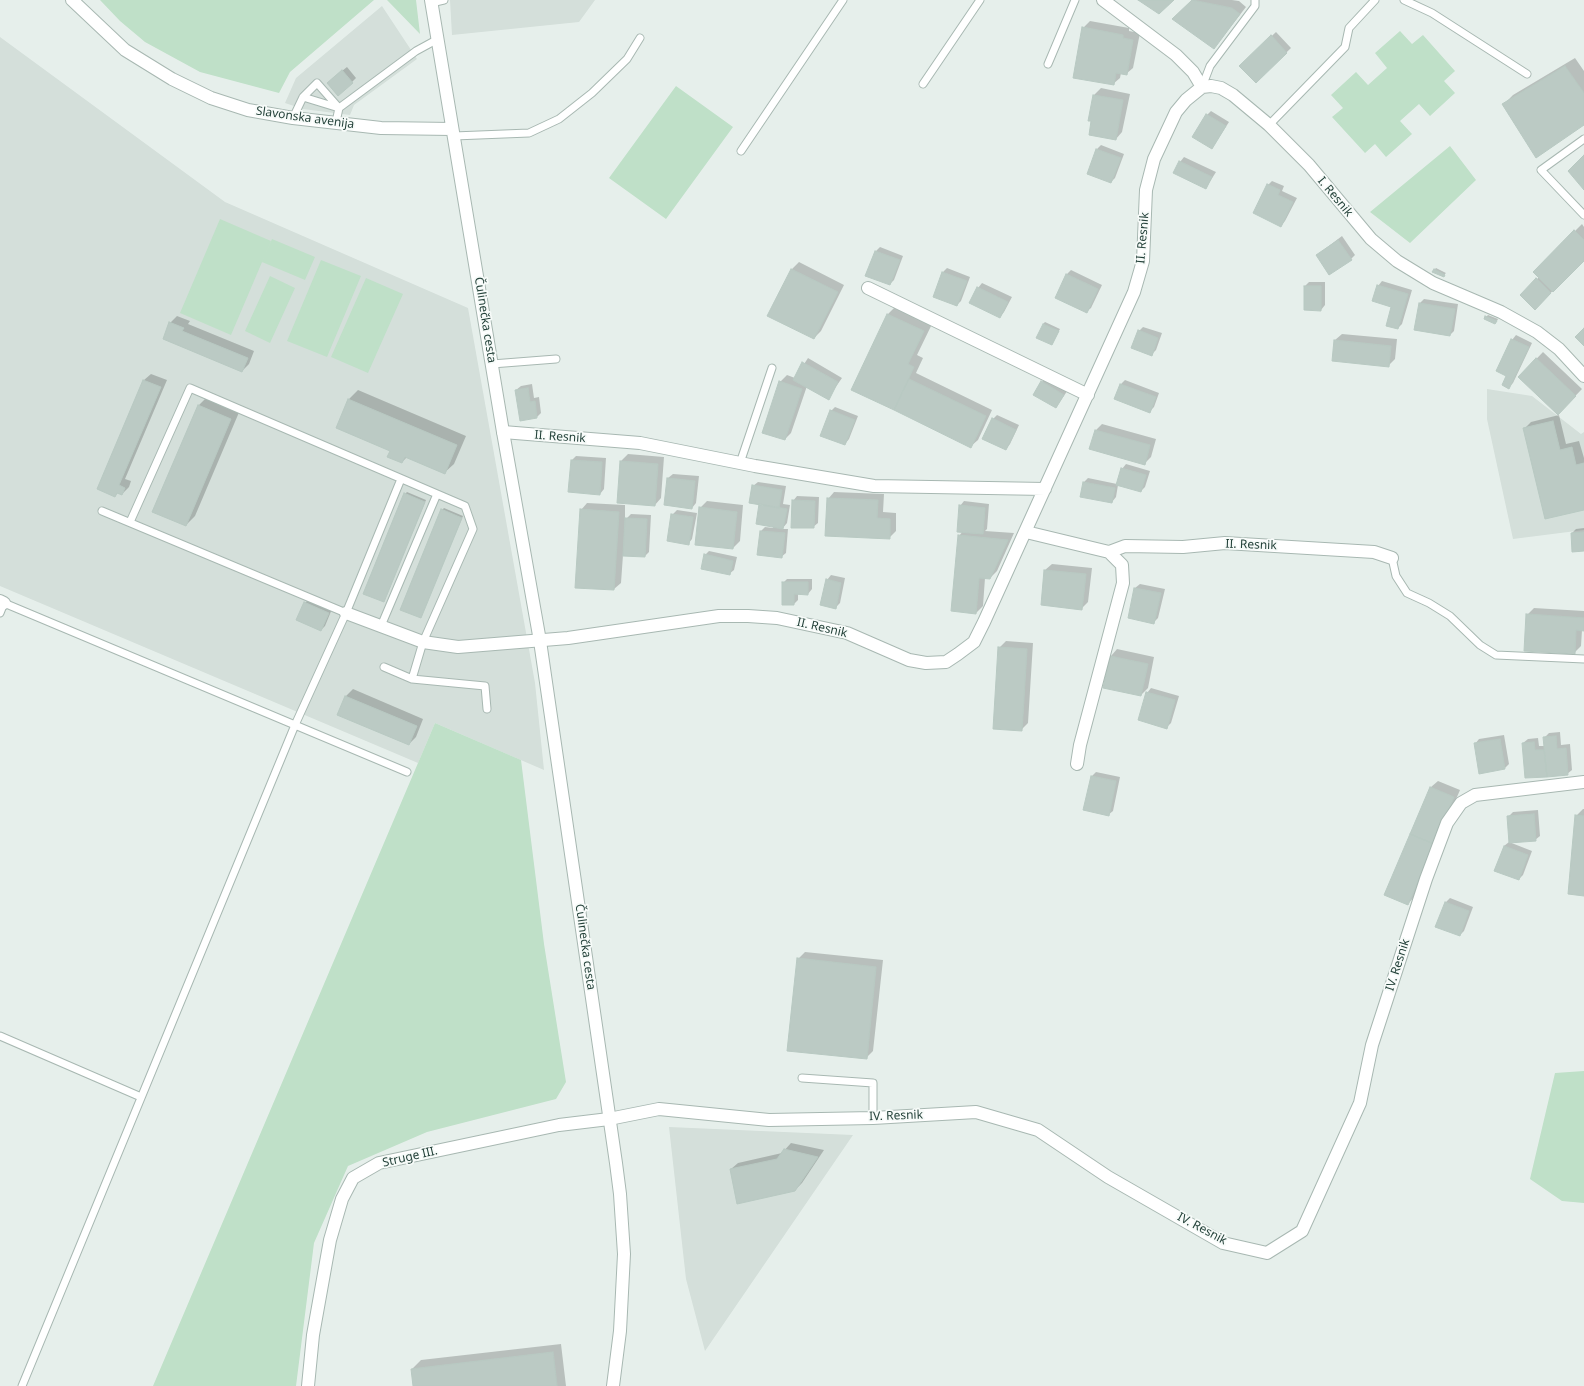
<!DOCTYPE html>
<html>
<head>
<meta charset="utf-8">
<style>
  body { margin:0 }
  canvas { display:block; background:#e6efeb }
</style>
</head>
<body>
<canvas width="1584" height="1386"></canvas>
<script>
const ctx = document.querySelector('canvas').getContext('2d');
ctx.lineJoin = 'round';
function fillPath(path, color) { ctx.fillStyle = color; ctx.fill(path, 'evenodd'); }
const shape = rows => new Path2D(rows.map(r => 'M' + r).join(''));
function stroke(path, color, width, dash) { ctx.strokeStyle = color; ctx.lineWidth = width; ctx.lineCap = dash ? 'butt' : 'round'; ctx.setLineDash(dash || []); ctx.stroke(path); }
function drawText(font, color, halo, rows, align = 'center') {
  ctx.font = font + ' "Noto Sans",sans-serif'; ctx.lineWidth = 3.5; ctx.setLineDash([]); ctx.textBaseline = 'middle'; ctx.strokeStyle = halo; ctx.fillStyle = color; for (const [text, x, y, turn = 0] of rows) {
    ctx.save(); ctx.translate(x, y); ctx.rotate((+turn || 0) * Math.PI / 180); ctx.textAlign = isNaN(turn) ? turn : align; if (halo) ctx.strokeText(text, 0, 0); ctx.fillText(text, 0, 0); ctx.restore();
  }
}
fillPath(shape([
  [450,0,595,0,579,22,452,35],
  [382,6,417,59,354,105,350,115,303,109,285,103,296,78],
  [0,37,225,202,468,308,535,683,544,770,435,723,418,763,0,586],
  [1487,389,1532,396,1581,434,1584,432,1584,530,1513,539,1487,419],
  [669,1127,853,1135,705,1351,686,1279]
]), '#d4dfda');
fillPath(shape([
  [100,0,374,0,290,72,279,93,200,72,145,42,120,21],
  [387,0,416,0,420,34],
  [1400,31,1412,44,1423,35,1455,71,1444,81,1455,93,1430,116,1419,104,1400,121,1412,134,1386,157,1375,144,1365,153,1332,117,1343,108,1331,95,1356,72,1368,85,1387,68,1375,53],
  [676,86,733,127,666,219,609,178],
  [1450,146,1476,180,1410,243,1370,212],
  [220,219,271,241,231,335,180,313],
  [272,239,315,257,305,280,262,262],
  [321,260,361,276,327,357,287,341],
  [270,276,295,288,270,343,245,331],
  [366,278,403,294,368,373,331,357],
  [435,723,521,760,544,944,566,1082,556,1099,427,1132,348,1166,314,1243,296,1386,153,1386],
  [1584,1071,1584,1203,1562,1201,1530,1179,1555,1073]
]), '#bfe0c8');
fillPath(shape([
  [1193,0,1232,0,1239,1,1246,7,1214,48,1180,12],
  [1090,21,1129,28,1129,31,1140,33,1133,68,1126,74,1121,73,1120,78,1113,84,1083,28],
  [1276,32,1291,48,1256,82,1240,66],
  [1575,58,1584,71,1584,124,1504,104,1513,95],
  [347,67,356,78,352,82,332,79],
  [1101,88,1130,94,1122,132,1116,139,1089,120,1094,95],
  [1211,111,1229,122,1212,148,1207,115],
  [1101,145,1124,154,1115,178,1111,182,1097,149],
  [1184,157,1216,172,1206,188,1180,162],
  [1272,181,1284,186,1282,191,1297,198,1285,221,1281,226,1268,185],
  [1582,224,1584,227,1584,259,1535,309,1521,295,1539,277,1534,272],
  [1342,236,1355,255,1351,259,1317,255],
  [880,247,903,256,894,280,890,284,876,251],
  [799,262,844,285,821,331,814,338,769,315,792,269],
  [947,268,970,277,961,301,957,305,943,272],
  [1436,268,1446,273,1443,276,1434,270],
  [1071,270,1102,285,1091,308,1086,312,1056,298,1067,274],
  [1382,281,1412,290,1402,324,1398,328,1392,306,1378,286],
  [1309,282,1325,282,1325,305,1321,310,1305,286],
  [982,283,1012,297,1004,312,1000,317,978,288],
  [1424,299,1458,304,1454,331,1450,335,1420,303],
  [897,305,933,322,917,355,923,358,916,373,992,410,978,440,971,446,852,389,888,314],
  [1488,315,1498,319,1497,321,1486,317],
  [177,316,190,321,188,324,254,351,249,364,242,371,164,338,170,323],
  [1045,322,1060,329,1052,344,1043,324],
  [1143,327,1162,333,1156,350,1151,355,1139,331],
  [1342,334,1397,339,1395,359,1389,365,1335,340],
  [1516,335,1532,343,1513,383,1509,387,1507,376,1512,340],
  [1543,352,1582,389,1558,414,1519,377],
  [808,358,842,378,828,398,807,386,791,433,785,439,780,382,787,375,795,378],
  [151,374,167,380,125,479,131,481,129,487,122,494,118,492,115,496,98,489,144,380],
  [1046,377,1068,390,1056,407,1042,382],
  [1125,380,1159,393,1154,407,1149,412,1116,399,1121,384],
  [532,384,534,398,539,397,541,413,537,417,516,390,521,386],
  [358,390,466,436,454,464,444,473,407,457,402,462,391,450,337,428,349,399],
  [208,396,240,410,195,516,186,525,199,405],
  [835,407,858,416,849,439,845,444,831,411],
  [997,415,1019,425,1010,444,1006,449,993,419],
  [1559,415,1566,444,1579,441,1584,458,1584,508,1525,428,1531,422],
  [1102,424,1156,439,1151,457,1144,464,1096,430],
  [628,454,664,457,661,498,655,505,621,461],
  [576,456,606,458,604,489,600,494,569,491,572,460],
  [1126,464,1150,471,1145,487,1141,491,1118,485,1116,497,1112,502,1083,483,1088,478,1117,484,1122,469],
  [673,474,699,476,696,503,692,508,666,505,668,478],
  [758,482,786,486,783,504,790,505,787,523,782,529,788,529,786,553,781,557,761,531,765,527,773,528,773,526,753,486],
  [407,492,426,500,383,601,405,494],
  [834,492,884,494,883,512,896,513,896,531,889,538,828,499],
  [797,496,819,497,818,523,813,527,793,501],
  [707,501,743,505,740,541,733,548,700,508],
  [964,501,989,504,987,529,985,531,1014,533,997,571,990,578,985,578,983,606,976,613,959,536,963,531,960,506],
  [587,503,625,505,625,520,631,514,651,515,649,552,645,556,623,555,621,583,614,589,576,587,581,510],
  [444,508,463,516,420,617,442,510],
  [677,510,697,513,692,539,688,544,672,515],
  [1584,528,1584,550,1572,533,1576,529],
  [709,551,737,557,734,570,729,574,705,555],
  [1052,564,1092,568,1088,602,1081,609,1045,570],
  [831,575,845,578,840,603,835,608,827,580],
  [787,579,812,579,812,589,808,594,798,594,798,600,794,604,783,583],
  [1140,584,1165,589,1158,618,1154,622,1129,617,1135,588],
  [309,599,332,609,325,626,321,630,305,603],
  [1534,608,1584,611,1584,630,1582,630,1581,646,1574,653,1527,615],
  [1006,641,1033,643,1028,723,1021,730,999,648],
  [1117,649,1154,657,1148,688,1141,695,1104,687,1111,656],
  [1151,688,1179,696,1171,723,1167,727,1147,693],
  [353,689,423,719,416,737,409,744,338,714,346,696],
  [1560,732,1561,745,1570,744,1572,770,1567,774,1526,777,1523,743,1528,739,1538,738,1539,746,1545,746,1544,738,1549,733],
  [1504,735,1509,764,1505,768,1475,744,1479,739],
  [1096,772,1120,777,1113,811,1108,815,1092,776],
  [1438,781,1460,790,1414,897,1408,904,1431,787],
  [1583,809,1584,809,1584,895,1576,816],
  [1538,810,1540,836,1535,840,1508,817,1513,812],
  [1509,842,1532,851,1523,875,1519,879,1504,846],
  [1450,898,1473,907,1464,931,1460,935,1445,903],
  [805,952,883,960,873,1051,866,1058,798,959],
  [791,1143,824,1150,802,1183,795,1190,731,1169,738,1163,782,1153],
  [561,1344,566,1386,414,1386,412,1369,421,1360]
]), '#0003');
const building = shape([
  [1138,0,1174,0,1159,14,1138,0],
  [1192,0,1232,8,1240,14,1214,49,1172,19,1192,0],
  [1082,27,1123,35,1123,38,1133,40,1127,75,1116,73,1114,85,1073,78,1082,27],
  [1271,35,1287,53,1256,83,1239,66,1271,35],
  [1565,66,1584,93,1584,125,1536,158,1502,104,1565,66],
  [342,70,353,83,338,96,327,83,342,70],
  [1093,95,1123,100,1116,140,1089,135,1091,121,1088,121,1093,95],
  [1206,114,1226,126,1212,149,1192,137,1206,114],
  [1096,149,1121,158,1111,183,1087,174,1096,149],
  [1584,155,1584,190,1568,171,1584,155],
  [1179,161,1212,177,1206,189,1173,173,1179,161],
  [1267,184,1280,190,1278,195,1293,202,1281,227,1253,213,1267,184],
  [1574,230,1584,240,1584,261,1553,292,1533,272,1574,230],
  [1338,240,1352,260,1329,275,1316,255,1338,240],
  [875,251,900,260,890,285,865,276,875,251],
  [791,269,838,292,814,339,767,316,791,269],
  [1434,269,1445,275,1444,277,1432,272,1434,269],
  [942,272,967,281,957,306,933,297,942,272],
  [1066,274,1098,289,1087,313,1055,298,1066,274],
  [1536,278,1551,293,1535,310,1520,295,1536,278],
  [1377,285,1408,294,1398,329,1386,326,1391,307,1372,301,1377,285],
  [1304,286,1321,286,1321,311,1304,310,1304,286],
  [977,287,1008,302,1000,318,969,303,977,287],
  [1419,303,1455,309,1450,336,1414,330,1419,303],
  [887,314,924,331,908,364,914,367,894,410,851,390,887,314],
  [1485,316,1497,321,1495,324,1484,319,1485,316],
  [169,322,184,328,182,331,248,358,242,372,163,339,169,322],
  [1043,324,1059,331,1052,345,1036,338,1043,324],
  [1584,328,1584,346,1575,337,1584,328],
  [1138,330,1158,338,1152,356,1131,348,1138,330],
  [1511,339,1529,347,1509,389,1502,385,1506,376,1496,371,1511,339],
  [1334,340,1391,346,1389,367,1332,361,1334,340],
  [1536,358,1576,396,1558,415,1518,377,1536,358],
  [802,362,838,382,829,400,793,380,802,362],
  [909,379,986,416,971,448,894,410,909,379],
  [143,380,161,387,119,485,125,488,122,495,117,493,115,497,97,489,143,380],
  [779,381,802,389,785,440,762,433,779,381],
  [1041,381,1064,395,1056,408,1033,395,1041,381],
  [1120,384,1156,397,1150,413,1114,399,1120,384],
  [528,388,530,402,535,401,537,418,520,421,515,390,528,388],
  [348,399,457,445,445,474,405,457,402,463,387,457,390,451,336,428,348,399],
  [198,405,231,419,186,526,152,512,198,405],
  [830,410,855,420,845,445,820,436,830,410],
  [992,418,1016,430,1006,450,982,439,992,418],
  [1553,421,1560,450,1572,447,1576,465,1584,463,1584,510,1545,519,1523,428,1553,421],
  [1095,430,1150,445,1145,465,1089,449,1095,430],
  [571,460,602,462,600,495,568,492,571,460],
  [620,461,658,464,655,506,617,503,620,461],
  [1121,468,1146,475,1141,492,1116,485,1121,468],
  [667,478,695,481,692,509,664,505,667,478],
  [1083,482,1115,488,1112,503,1080,497,1083,482],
  [752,485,782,490,779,508,749,503,752,485],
  [404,493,425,502,384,602,363,594,404,493],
  [827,498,878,500,877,518,890,519,890,539,825,536,827,498],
  [792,500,815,501,814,528,791,528,792,500],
  [759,504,787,509,783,529,756,524,759,504],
  [959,505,985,508,983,534,957,532,959,505],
  [699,507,737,512,733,549,695,545,699,507],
  [441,509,462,518,421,618,400,610,441,509],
  [580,509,619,512,614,590,575,588,580,509],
  [671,514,693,517,689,545,667,541,671,514],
  [625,518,647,519,645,557,623,556,625,518],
  [760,531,785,533,782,558,757,555,760,531],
  [1584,532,1584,551,1572,552,1571,533,1584,532],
  [958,535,1008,540,990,579,979,578,976,614,951,611,958,535],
  [704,554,733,561,730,575,701,569,704,554],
  [1044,570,1086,574,1082,610,1041,605,1044,570],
  [826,579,841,583,836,609,820,605,826,579],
  [782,582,808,582,808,595,794,594,794,605,782,605,782,582],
  [1134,588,1161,593,1154,624,1128,618,1134,588],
  [304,602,329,613,321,631,296,620,304,602],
  [1526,614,1584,618,1584,631,1576,630,1575,654,1524,651,1526,614],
  [998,647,1027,649,1022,731,993,729,998,647],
  [1110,656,1148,664,1141,696,1103,688,1110,656],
  [1146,692,1175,700,1167,729,1138,720,1146,692],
  [345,696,417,726,409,745,337,715,345,696],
  [1556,736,1557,749,1566,748,1568,775,1547,777,1543,737,1556,736],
  [1500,739,1505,769,1479,774,1474,743,1500,739],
  [1534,742,1535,750,1544,750,1547,777,1525,778,1522,743,1534,742],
  [1091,776,1116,781,1109,816,1083,810,1091,776],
  [1430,787,1454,797,1434,844,1410,834,1430,787],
  [1534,814,1536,841,1509,843,1507,816,1534,814],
  [1575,815,1584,816,1584,896,1568,894,1575,815],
  [1410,834,1434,844,1408,905,1384,895,1410,834],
  [1504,846,1528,855,1519,880,1494,871,1504,846],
  [1445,902,1469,911,1460,936,1435,927,1445,902],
  [797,958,876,967,867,1059,787,1051,797,958],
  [784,1149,818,1157,795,1191,737,1204,730,1169,777,1159,784,1149],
  [553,1352,557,1386,413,1386,411,1369,553,1352]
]);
fillPath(building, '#bbcac4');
stroke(building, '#b8c9c2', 1);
const service = shape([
  [1404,0,1432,13,1527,74],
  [431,3,444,0],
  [1048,64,1075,0],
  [923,84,980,0],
  [1202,87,1210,66,1255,6,1255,0],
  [303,97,317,83,339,108],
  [293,118,303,97,339,108],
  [336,122,339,108,416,51,438,39],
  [1269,125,1345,47,1349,28,1375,0],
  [454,136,529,133,559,119,592,93,627,59,640,38],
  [1584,139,1541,170,1584,215],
  [741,151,843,0],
  [492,364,556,359],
  [740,463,772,368],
  [102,511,346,613],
  [130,522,190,388,465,506,473,529,423,642,412,679],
  [1392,558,1396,576,1407,593,1429,603,1450,616,1480,645,1496,655,1584,659],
  [0,613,4,603,407,772],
  [381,626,437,494],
  [384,667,412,679,485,686,487,709],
  [0,1036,141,1097],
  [802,1078,873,1083,873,1118],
  [22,1386,295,725,346,613,401,479]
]);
const minor = shape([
  [1103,0,1176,55,1193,72,1202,87],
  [868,288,1088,395],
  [503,432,640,443,755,466,874,486,1045,489],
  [1026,532,1109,552,1125,546,1183,547,1225,543,1374,552,1392,558],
  [0,601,4,603],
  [346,613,423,642,458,647,568,638,719,616,748,616,777,618,847,633,909,660,926,663,946,662,958,654,974,642,984,622,1134,292,1143,261,1146,190,1154,159,1176,112,1186,100,1202,87,1211,86,1221,88,1233,95,1269,125,1309,165,1371,239,1397,261,1433,283,1501,312,1537,332,1559,349,1584,376],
  [1077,764,1080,745,1123,583,1122,565,1109,552],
  [308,1386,313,1335,330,1240,342,1199,353,1178,379,1163,559,1125,609,1119,659,1109,769,1120,873,1118,976,1112,1038,1130,1108,1177,1223,1243,1267,1253,1302,1231,1360,1103,1372,1045,1426,879,1447,823,1461,803,1475,795,1584,782]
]);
const tertiary = shape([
  [72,0,125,50,172,79,211,98,248,110,293,118,381,128,452,129],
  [431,0,503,432,540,641,616,1163,620,1194,624,1254,620,1331,613,1386]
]);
stroke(service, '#a8b8b2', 9);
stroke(minor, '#a8b8b2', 14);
stroke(tertiary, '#a8b8b2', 14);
stroke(service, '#fff', 7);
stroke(minor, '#fff', 12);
stroke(tertiary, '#fff', 12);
drawText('12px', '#24423a', '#f7fbf9', [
  ["Slavonska avenija",305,118,8],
  ["I. Resnik",1335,197,50],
  ["II. Resnik",1143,238,-85],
  ["Čulinečka cesta",485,320,81],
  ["II. Resnik",560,437,4],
  ["II. Resnik",1251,545,2],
  ["II. Resnik",822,628,13],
  ["Čulinečka cesta",585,947,82],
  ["IV. Resnik",1398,965,-72],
  ["IV. Resnik",896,1116,-2],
  ["Struge III.",410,1157,-13],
  ["IV. Resnik",1202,1229,28]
]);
</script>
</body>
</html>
